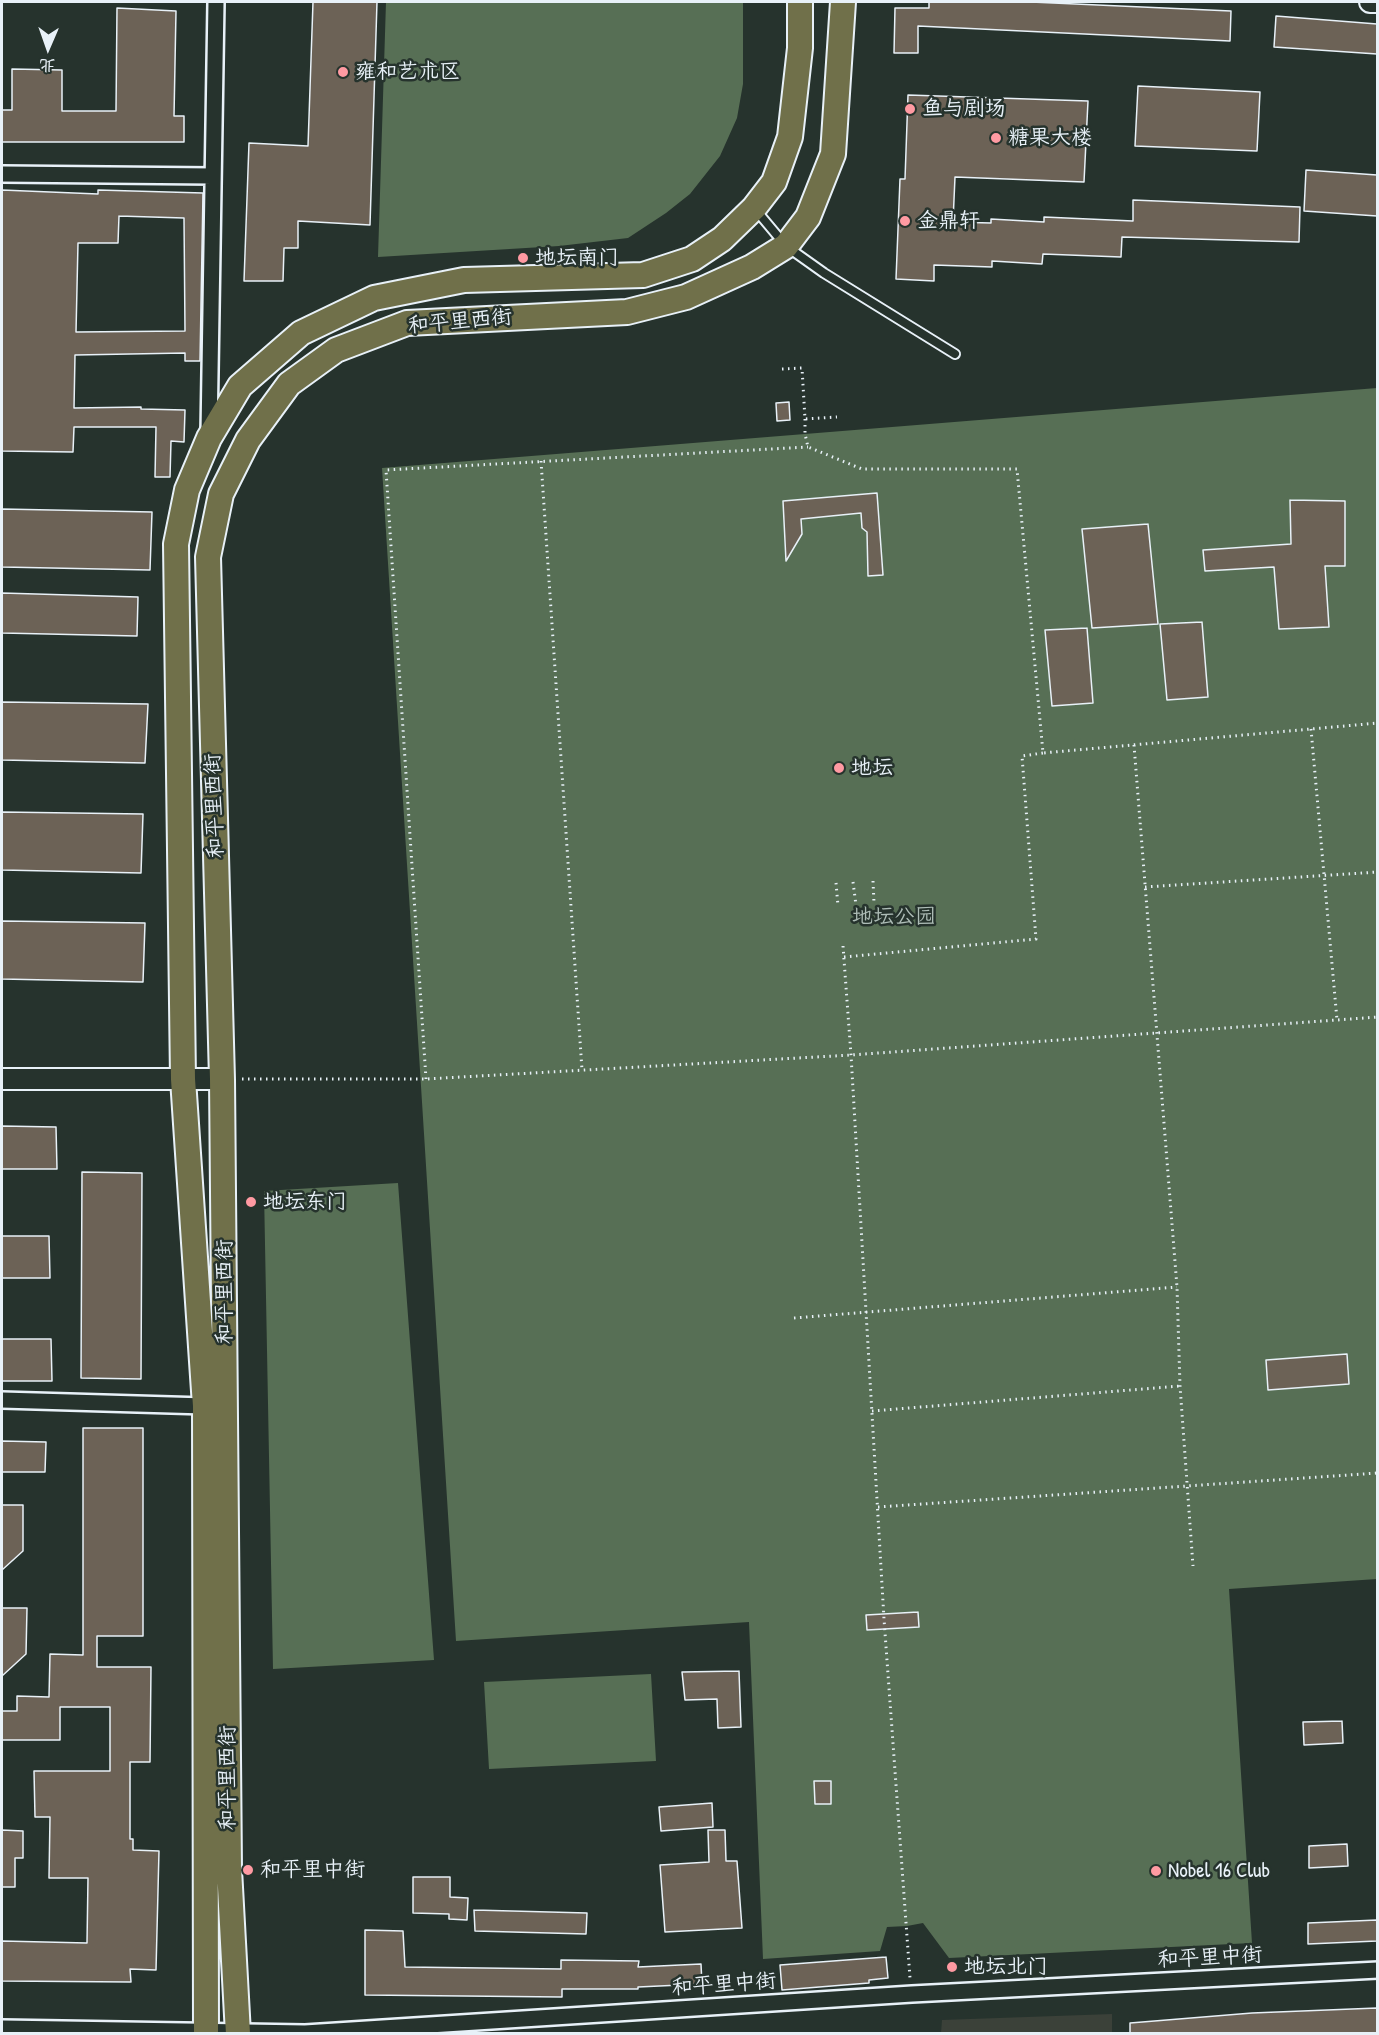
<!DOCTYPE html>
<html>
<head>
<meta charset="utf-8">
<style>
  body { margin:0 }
  #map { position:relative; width:1379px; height:2035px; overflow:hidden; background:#26332d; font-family:"Patrick Hand","LXGW WenKai TC",sans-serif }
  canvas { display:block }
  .frame { position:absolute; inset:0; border:3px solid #e8f1f8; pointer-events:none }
  .north { position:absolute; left:18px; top:18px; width:60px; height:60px; -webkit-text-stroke:4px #26332d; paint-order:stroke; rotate:182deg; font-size:16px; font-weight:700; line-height:24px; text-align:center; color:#e8f1f8 }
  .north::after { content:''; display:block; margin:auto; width:21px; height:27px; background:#e8f1f8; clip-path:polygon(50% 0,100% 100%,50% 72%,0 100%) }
</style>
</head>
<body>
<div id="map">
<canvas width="1379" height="2035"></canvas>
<div class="frame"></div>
<div class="north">北</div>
</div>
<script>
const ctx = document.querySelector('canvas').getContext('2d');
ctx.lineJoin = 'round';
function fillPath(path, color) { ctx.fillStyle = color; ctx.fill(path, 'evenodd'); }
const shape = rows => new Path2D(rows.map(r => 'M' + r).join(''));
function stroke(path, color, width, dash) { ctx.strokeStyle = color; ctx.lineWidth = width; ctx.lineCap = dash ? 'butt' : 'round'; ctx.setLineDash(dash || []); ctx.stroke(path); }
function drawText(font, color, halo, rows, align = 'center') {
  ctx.font = font + ' "Patrick Hand","LXGW WenKai TC",sans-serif'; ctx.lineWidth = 5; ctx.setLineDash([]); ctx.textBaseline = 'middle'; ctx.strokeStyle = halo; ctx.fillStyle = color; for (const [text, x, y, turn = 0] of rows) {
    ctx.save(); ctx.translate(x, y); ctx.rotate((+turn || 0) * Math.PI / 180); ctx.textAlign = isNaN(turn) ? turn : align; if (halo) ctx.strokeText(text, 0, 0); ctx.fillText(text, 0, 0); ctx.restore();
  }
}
fillPath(shape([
  [1112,2014,1112,2033,941,2033,942,2020]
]), '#3b4139');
fillPath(shape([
  [386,2,743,2,743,84,737,118,720,156,690,194,666,213,628,238,559,246,378,257],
  [1377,388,1377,1579,1229,1589,1252,1943,949,1958,923,1923,907,1926,887,1927,880,1951,763,1959,749,1622,456,1641,382,468],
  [398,1183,434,1660,273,1669,264,1191],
  [651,1674,656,1761,489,1769,484,1682]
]), '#576f55');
const building = shape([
  [313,2,377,2,370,225,298,221,298,248,284,248,283,281,244,281,249,143,308,146,313,2],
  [929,2,1031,2,1231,11,1230,41,918,26,918,53,894,53,895,8,929,8,929,2],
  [117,8,176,11,174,116,184,116,184,142,2,142,2,110,12,110,12,69,62,70,62,111,116,111,117,8],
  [1276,16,1377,24,1377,54,1274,47,1276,16],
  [1138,86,1260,92,1257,151,1135,146,1138,86],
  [908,95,1088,101,1084,182,955,177,953,222,991,223,991,219,1044,222,1044,217,1133,221,1133,200,1300,207,1299,242,1122,237,1121,257,1043,254,1042,264,992,261,992,267,934,265,934,281,896,279,900,179,905,179,908,95],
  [1306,170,1377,175,1377,216,1304,211,1306,170],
  [2,190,98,194,98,190,203,193,200,361,185,361,185,353,75,355,74,408,141,407,141,409,185,410,184,442,171,441,170,477,155,477,156,427,74,427,73,452,2,451,2,190],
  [119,216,184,218,185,331,76,332,78,243,118,243,119,216],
  [789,402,790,420,777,421,776,403,789,402],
  [877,493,883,575,868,576,867,532,862,528,861,513,801,519,802,534,786,561,783,501,877,493],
  [1290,500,1345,501,1345,566,1325,566,1329,627,1279,629,1274,567,1205,571,1203,550,1291,544,1290,500],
  [2,509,152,512,150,570,2,567,2,509],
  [1148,524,1158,624,1092,628,1082,529,1148,524],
  [2,593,138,597,137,636,2,633,2,593],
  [1202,622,1208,697,1167,700,1160,624,1202,622],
  [1087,628,1093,703,1052,706,1045,630,1087,628],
  [2,702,148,704,145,763,2,760,2,702],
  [2,812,143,814,141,873,2,870,2,812],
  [2,921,145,923,143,982,2,979,2,921],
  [2,1126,56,1127,57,1169,2,1169,2,1126],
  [82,1172,142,1173,141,1379,81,1378,82,1172],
  [2,1236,49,1236,50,1278,2,1278,2,1236],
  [2,1339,51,1339,52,1381,2,1381,2,1339],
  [1347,1354,1349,1384,1268,1390,1266,1360,1347,1354],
  [83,1428,143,1428,143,1636,97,1636,97,1667,151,1667,150,1762,130,1762,130,1839,133,1839,133,1850,159,1851,156,1970,130,1969,131,1982,2,1981,2,1941,87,1943,88,1878,49,1878,50,1817,35,1817,34,1771,110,1771,110,1707,60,1707,60,1740,2,1740,2,1711,17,1711,17,1696,49,1697,50,1654,83,1655,83,1428],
  [2,1441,46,1442,45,1472,2,1472,2,1441],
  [2,1505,23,1505,23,1551,2,1570,2,1505],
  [2,1608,27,1608,26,1654,2,1676,2,1608],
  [918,1612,919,1627,867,1630,866,1615,918,1612],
  [739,1671,741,1727,718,1728,717,1699,685,1700,682,1672,739,1671],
  [1342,1721,1343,1743,1304,1745,1303,1722,1342,1721],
  [814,1781,831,1781,831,1804,815,1804,814,1781],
  [712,1803,713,1827,661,1831,659,1807,712,1803],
  [2,1830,23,1831,23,1858,15,1858,15,1887,2,1887,2,1830],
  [708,1830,725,1830,726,1861,737,1861,742,1928,665,1932,660,1865,709,1862,708,1830],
  [1347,1844,1348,1866,1309,1868,1309,1846,1347,1844],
  [413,1877,450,1877,450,1897,468,1898,467,1920,449,1919,449,1914,413,1913,413,1877],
  [474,1910,587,1913,586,1934,475,1931,474,1910],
  [1377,1920,1377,1941,1308,1944,1308,1923,1377,1920],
  [365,1930,403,1931,405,1967,561,1969,561,1960,639,1961,638,1967,701,1964,702,1984,638,1987,638,1989,562,1989,562,1997,365,1995,365,1930],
  [886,1957,888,1978,869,1980,869,1983,782,1990,780,1965,886,1957],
  [1377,2008,1377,2034,1130,2034,1130,2023,1252,2013,1377,2008]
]);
fillPath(building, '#6c6256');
stroke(building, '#e8f1f8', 1.5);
const service = shape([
  [755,209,786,246,824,273,955,354]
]);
const minor = shape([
  [2,174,213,176],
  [209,433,216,2],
  [2,1400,205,1406],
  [2,2028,305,2033,912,1994,1378,1970]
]);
const tertiary = shape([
  [1370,2,1378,2],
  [2,1079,222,1079]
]);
const primary = shape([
  [206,2034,205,1406,183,1079,176,544,187,490,209,438,240,386,301,333,374,298,464,280,643,275,692,259,722,239,754,208,774,182,790,137,800,48,800,2],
  [238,2034,229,1869,222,1079,208,557,221,494,248,440,289,384,336,350,407,323,627,312,686,297,752,267,786,246,808,217,833,154,843,2]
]);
stroke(service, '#e8f1f8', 12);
stroke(minor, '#e8f1f8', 20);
stroke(tertiary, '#e8f1f8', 24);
stroke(primary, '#e8f1f8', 28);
stroke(shape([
  [782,369,802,368,805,419,837,417],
  [805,419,805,434,808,447,862,469,1017,469,1043,753,1378,723],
  [541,461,582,1070],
  [1311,729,1337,1020],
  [1134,745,1177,1287,1180,1386,1193,1566],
  [873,881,874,903],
  [853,882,856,905],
  [836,883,838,906],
  [1145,887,1378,872],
  [843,946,851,1055,884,1619,910,1978],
  [844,957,1036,939,1022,756,1043,753],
  [242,1079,426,1079,851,1055,1378,1017],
  [426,1079,386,470,808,447],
  [794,1318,1177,1287],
  [872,1411,1180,1386],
  [878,1507,1378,1473]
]), '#e8f1f8', 3, [1.5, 4.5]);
stroke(service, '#26332d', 8);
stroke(minor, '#26332d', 15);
stroke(tertiary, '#26332d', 20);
stroke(primary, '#70704a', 24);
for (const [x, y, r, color] of [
  [343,72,6,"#ff9aa2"],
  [910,109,6,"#ff9aa2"],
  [996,138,6,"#ff9aa2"],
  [905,221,6,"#ff9aa2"],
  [523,258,6,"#ff9aa2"],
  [839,768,6,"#ff9aa2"],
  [251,1202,6,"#ff9aa2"],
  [248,1870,6,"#ff9aa2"],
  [1156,1871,6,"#ff9aa2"],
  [952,1967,6,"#ff9aa2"]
]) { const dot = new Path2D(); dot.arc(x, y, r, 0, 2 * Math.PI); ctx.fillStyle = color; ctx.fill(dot); stroke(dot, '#26332d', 2); }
drawText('21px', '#e8f1f8', '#26332d', [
  ["雍和艺术区",355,72],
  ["鱼与剧场",922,109],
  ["糖果大楼",1008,138],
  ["金鼎轩",917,221],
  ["地坛南门",535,258],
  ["地坛",851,768],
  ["地坛东门",263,1202],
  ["和平里中街",260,1870],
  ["Nobel 16 Club",1168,1871],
  ["地坛北门",964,1967]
], 'left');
drawText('21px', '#e8f1f8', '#26332d', [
  ["和平里西街",460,322,-5],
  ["和平里西街",215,806,-92],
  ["和平里西街",225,1292,-90],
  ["和平里西街",228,1778,-90],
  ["和平里中街",1210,1958,-3],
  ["和平里中街",724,1985,-4]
]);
drawText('21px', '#aebdb7', '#26332d', [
  ["地坛公园",894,917]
]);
</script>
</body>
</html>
